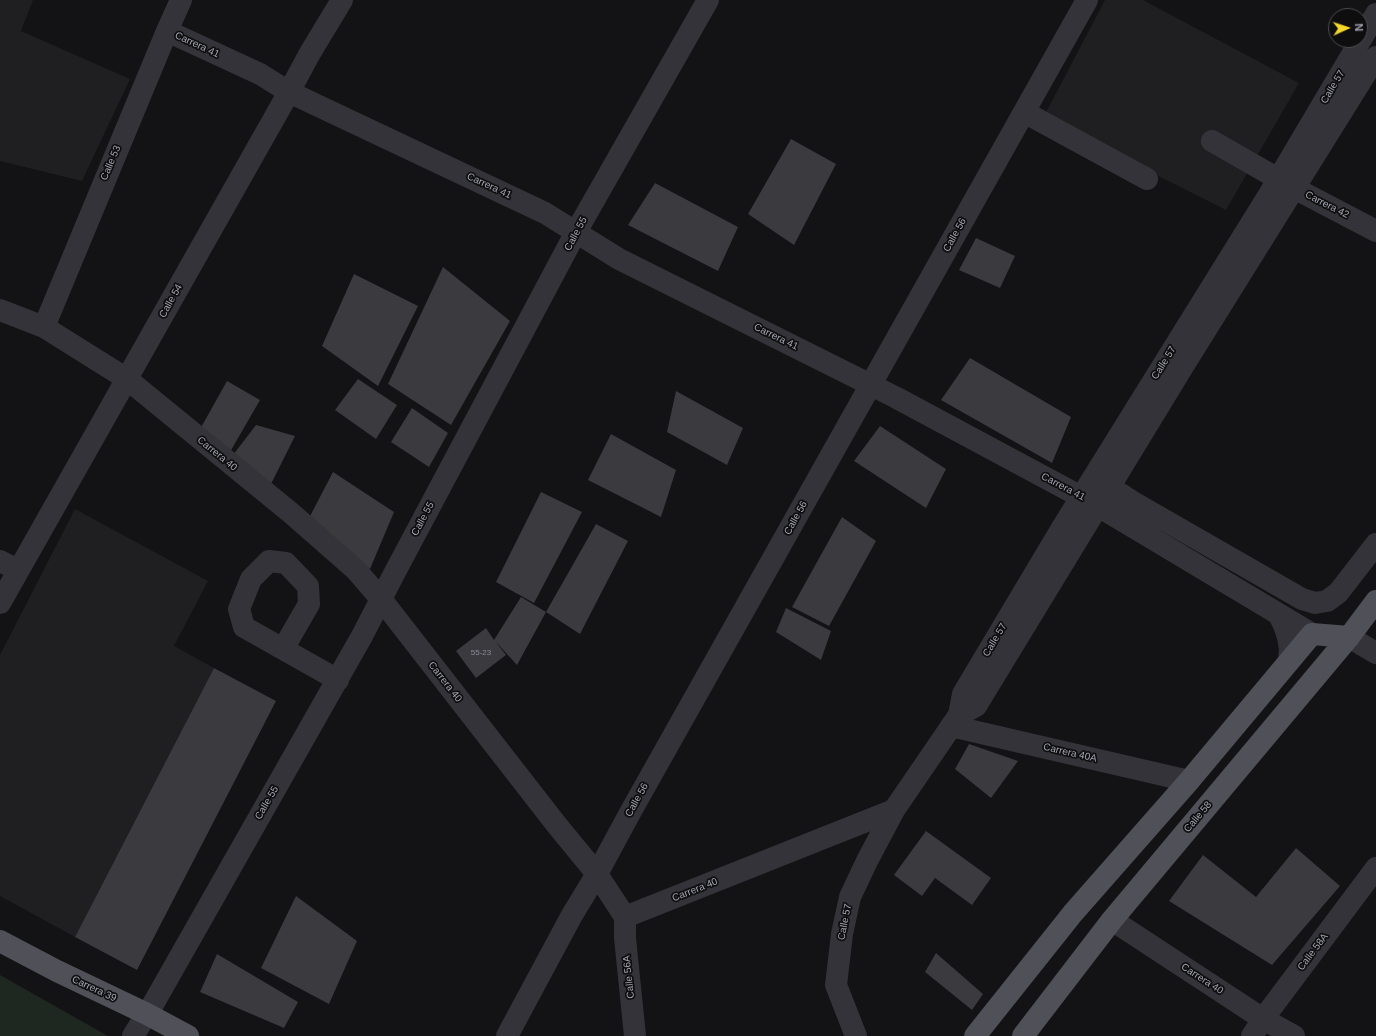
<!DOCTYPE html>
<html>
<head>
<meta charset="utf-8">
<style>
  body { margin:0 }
  #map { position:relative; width:1376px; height:1036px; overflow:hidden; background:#131214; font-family:Arial,sans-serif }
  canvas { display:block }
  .north { position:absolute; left:1328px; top:8px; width:40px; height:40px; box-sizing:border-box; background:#0e0e0f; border:1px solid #4a4b51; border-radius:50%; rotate:87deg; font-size:11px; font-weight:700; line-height:16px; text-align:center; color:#a4a6b5 }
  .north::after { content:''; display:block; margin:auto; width:14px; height:18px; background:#f3d72b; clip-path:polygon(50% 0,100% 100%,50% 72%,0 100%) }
</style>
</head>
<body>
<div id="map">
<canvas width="1376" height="1036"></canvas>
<div class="north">N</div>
</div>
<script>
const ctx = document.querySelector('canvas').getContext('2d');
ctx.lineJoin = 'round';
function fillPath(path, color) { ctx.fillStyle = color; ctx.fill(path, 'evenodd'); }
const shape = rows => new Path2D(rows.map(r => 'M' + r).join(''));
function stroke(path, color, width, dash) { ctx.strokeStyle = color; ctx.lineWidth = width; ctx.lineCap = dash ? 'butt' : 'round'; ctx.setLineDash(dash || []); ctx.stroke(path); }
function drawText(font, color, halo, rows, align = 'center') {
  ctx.font = font + ' Arial,sans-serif'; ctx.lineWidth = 3.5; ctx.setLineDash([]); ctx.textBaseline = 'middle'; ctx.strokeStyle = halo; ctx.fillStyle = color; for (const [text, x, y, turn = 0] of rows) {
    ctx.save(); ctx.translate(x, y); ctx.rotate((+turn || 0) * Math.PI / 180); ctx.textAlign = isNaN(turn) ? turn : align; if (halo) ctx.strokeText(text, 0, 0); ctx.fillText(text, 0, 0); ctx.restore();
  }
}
fillPath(shape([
  [0,0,33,0,21,31,130,79,82,181,0,161],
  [1105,0,1143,0,1299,83,1226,210,1043,118],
  [75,509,208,581,174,646,214,668,75,937,0,896,0,655]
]), '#1f1e21');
fillPath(shape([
  [0,975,108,1036,0,1036]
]), '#1f2721');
fillPath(shape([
  [791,139,836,164,794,245,748,214],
  [655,183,738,227,718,271,628,225],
  [976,238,1015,256,1000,288,959,270],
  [443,267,510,321,451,425,388,384],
  [354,274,418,306,378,386,322,346],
  [970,358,1071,417,1052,463,941,400],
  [358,379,397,405,376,439,335,410],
  [227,381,260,400,230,452,199,431],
  [676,391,743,428,727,465,667,432],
  [412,408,448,433,429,467,391,442],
  [256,425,295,436,271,484,233,455],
  [880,426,946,469,926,508,854,461],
  [611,434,676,470,661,517,588,480],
  [333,472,394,512,370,569,308,520],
  [541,492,582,512,534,603,496,582],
  [842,517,876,541,829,626,792,607],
  [596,524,628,541,580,634,546,612],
  [521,597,546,612,517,665,495,641,506,655,476,678,456,651,486,628,494,640],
  [786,608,831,631,821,660,776,632],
  [214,668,276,701,137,970,75,937],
  [969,744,1018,761,991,798,955,769],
  [926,831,991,878,972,905,935,878,922,896,894,875],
  [1296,848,1340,886,1272,965,1169,901,1203,855,1256,897],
  [296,896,357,941,329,1004,261,968],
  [936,953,983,994,972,1010,925,972],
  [217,954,298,1002,284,1028,200,992]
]), '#3a3a3f');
stroke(shape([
  [167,31,260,74,289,92,545,213,619,259,895,397,1098,506,1312,634],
  [1024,112,1147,179],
  [1212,141,1294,188,1376,231],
  [0,310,44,327,127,379,291,513,356,570,381,599,556,824,597,874,625,917],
  [44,327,167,31,181,0],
  [1099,480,1133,502,1302,599,1315,603,1327,601,1338,593,1376,544],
  [0,561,18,570],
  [0,603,289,92,310,53,342,0],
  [1279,615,1284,625,1288,637,1290,649,1289,661],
  [1349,637,1376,653],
  [283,649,309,604,308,586,286,563,269,561,251,579,239,609,244,627,283,649,338,680],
  [959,715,976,706,1182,368,1376,57],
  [951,726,1189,781],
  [625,917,894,810],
  [625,917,625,938,635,1036],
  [1112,920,1263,1019,1294,1036],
  [133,1036,152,1006,362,636,395,572,576,232,708,0],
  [507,1036,572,915,597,874,631,811,1087,0],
  [856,1036,836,985,842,934,850,897,867,861,894,810,959,715,963,694,1062,528,1270,193,1376,14],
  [1252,1036,1263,1019,1376,868]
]), '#343339', 22);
stroke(shape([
  [0,941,57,971,147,1014,188,1036],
  [975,1036,1073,913,1189,781,1312,634,1349,637],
  [1023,1036,1112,920,1349,637,1376,601]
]), '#4f5058', 22);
drawText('8px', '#8a8b98', null, [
  ["55-23",481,653]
]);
drawText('10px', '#a4a6b5', '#0e0e0f', [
  ["Carrera 41",197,45,25],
  ["Calle 57",1333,87,-59],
  ["Calle 53",111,163,-67],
  ["Carrera 41",489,186,25],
  ["Carrera 42",1327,205,27],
  ["Calle 55",576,234,-62],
  ["Calle 56",955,235,-61],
  ["Calle 54",171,301,-61],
  ["Carrera 41",776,337,26],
  ["Calle 57",1164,363,-58],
  ["Carrera 40",217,454,39],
  ["Carrera 41",1063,487,28],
  ["Calle 56",796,518,-61],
  ["Calle 55",423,519,-62],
  ["Calle 57",995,640,-59],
  ["Carrera 40",445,682,52],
  ["Carrera 40A",1070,753,13],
  ["Calle 56",637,800,-61],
  ["Calle 55",267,803,-60],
  ["Calle 58",1198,817,-50],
  ["Carrera 40",695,890,-22],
  ["Calle 57",845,922,-79],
  ["Calle 58A",1313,952,-53],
  ["Calle 56A",629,977,-96],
  ["Carrera 40",1202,979,33],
  ["Carrera 39",94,989,25]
]);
</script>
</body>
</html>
